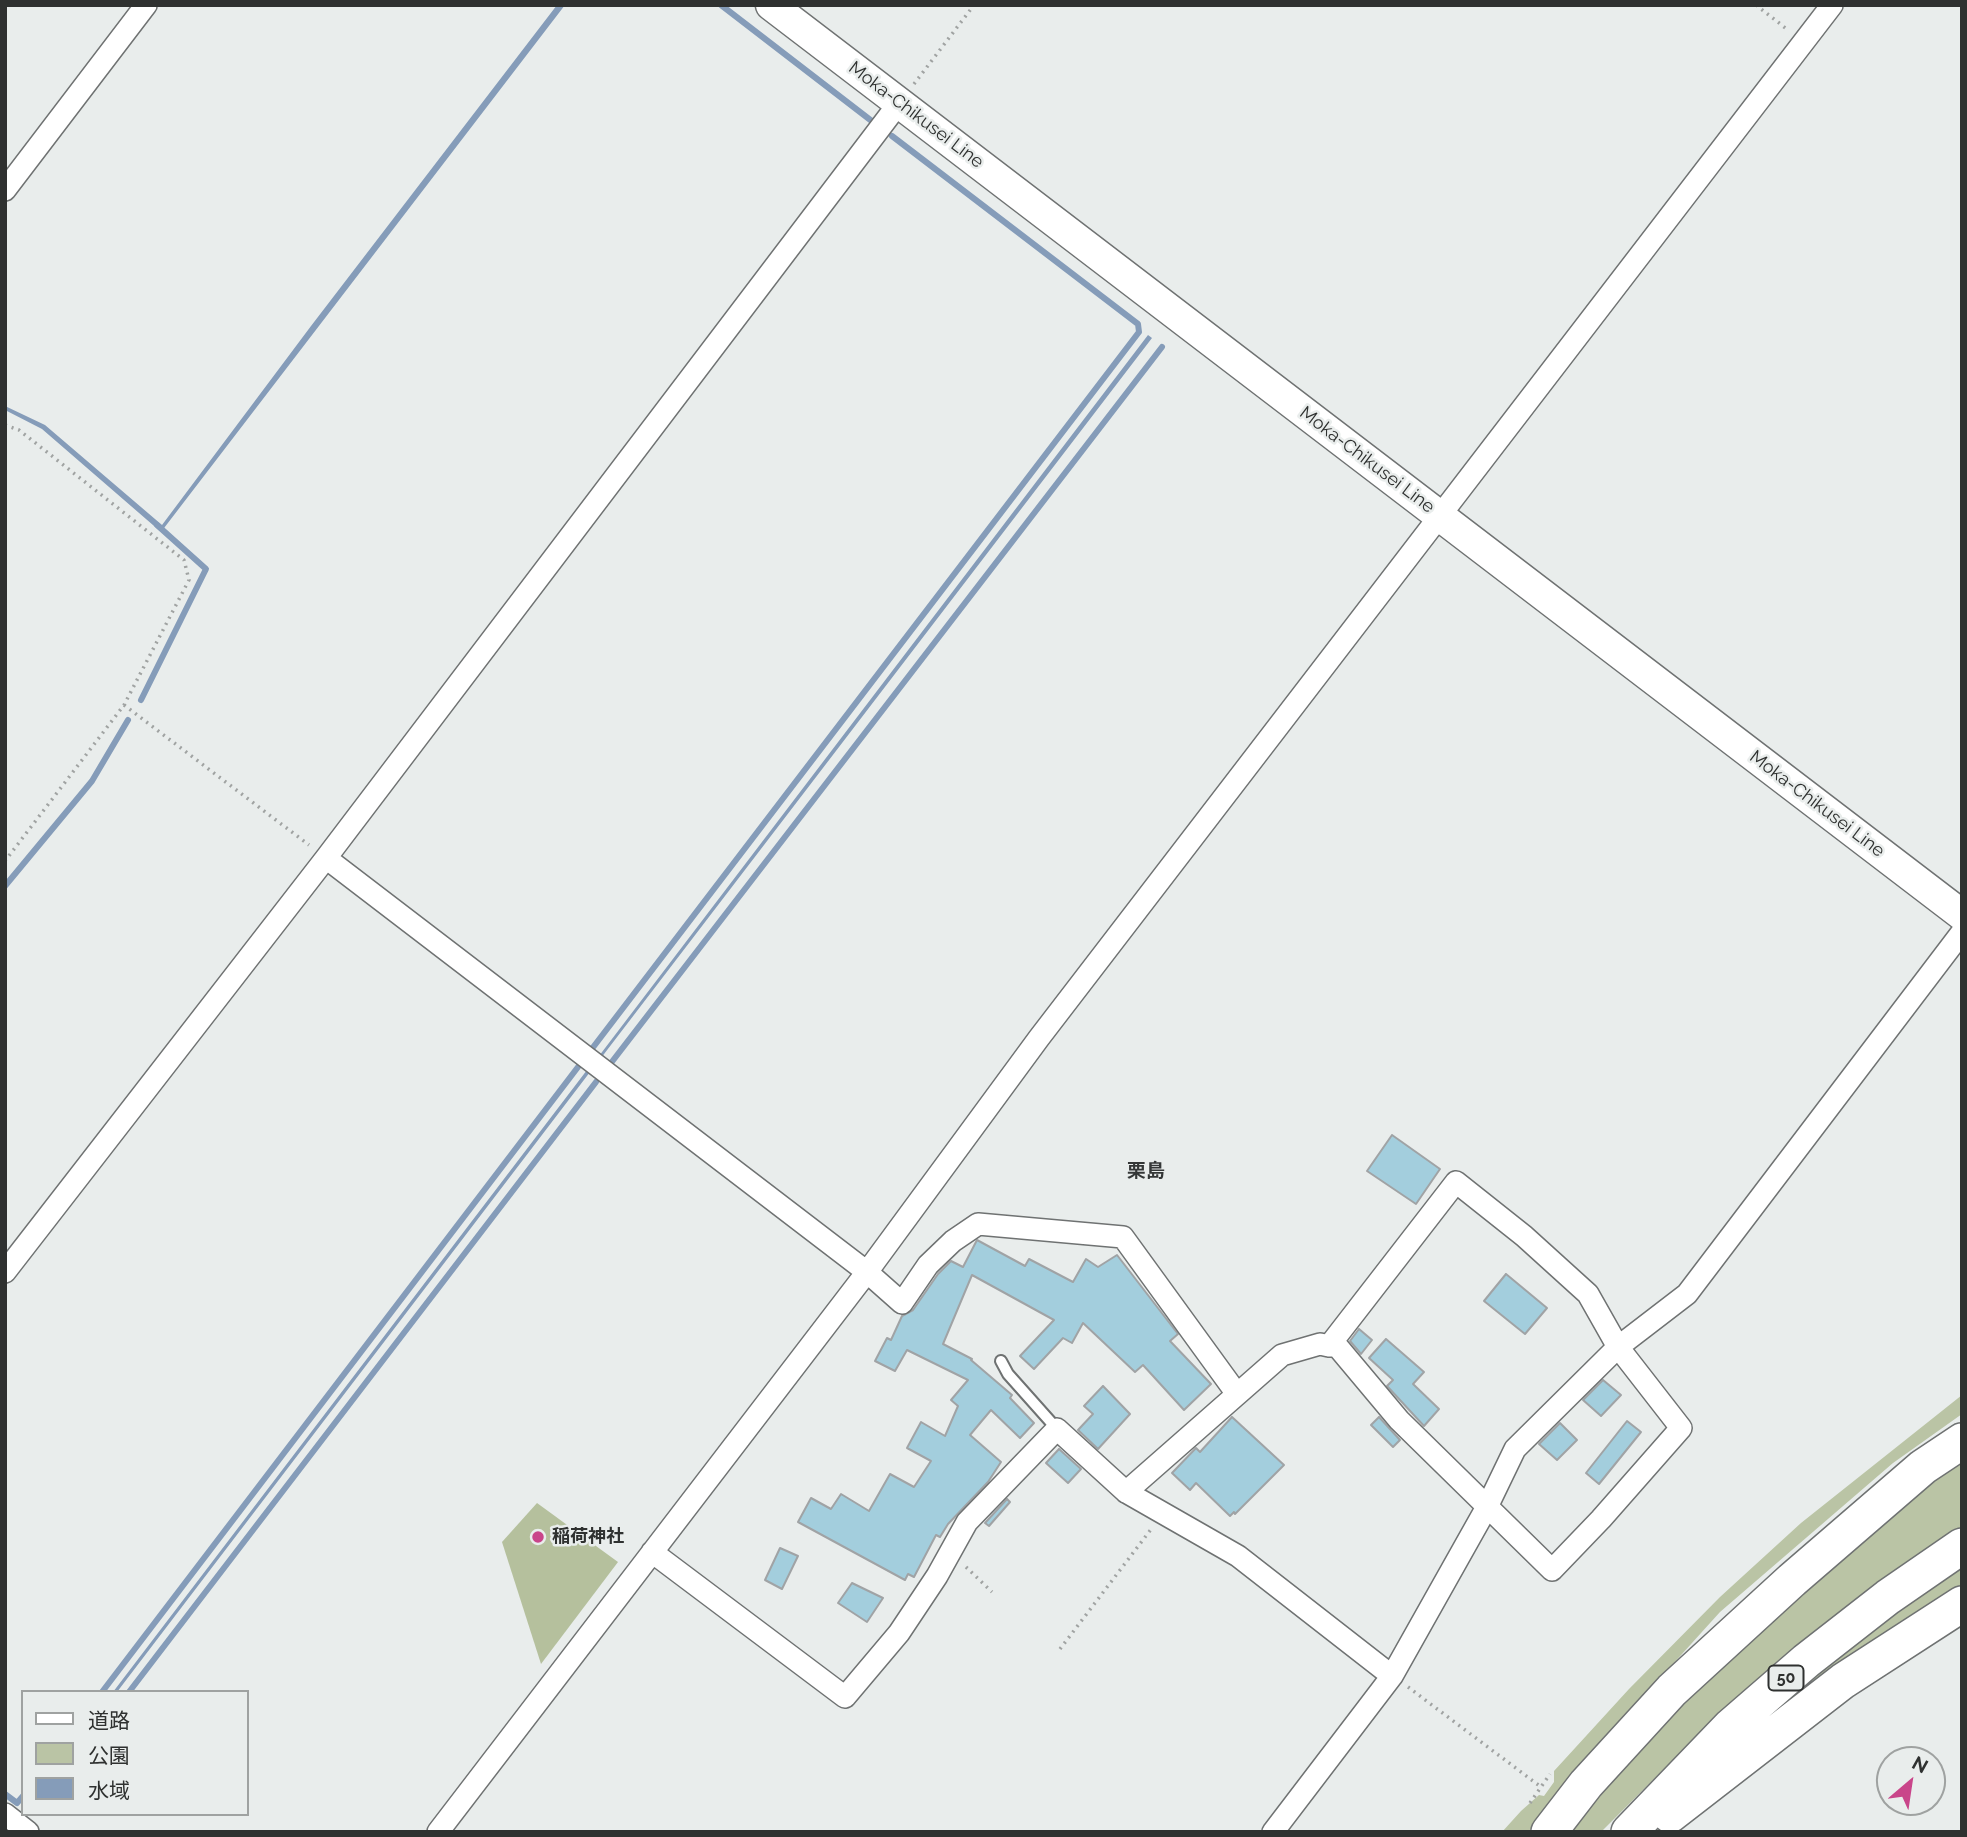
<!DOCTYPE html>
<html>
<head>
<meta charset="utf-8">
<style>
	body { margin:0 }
	#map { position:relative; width:1967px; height:1837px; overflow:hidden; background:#e9edec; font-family:Raleway,"Noto Sans JP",sans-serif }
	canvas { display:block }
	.frame { position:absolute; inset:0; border:7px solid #2f3130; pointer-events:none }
	.legend { position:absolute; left:21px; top:1690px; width:228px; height:126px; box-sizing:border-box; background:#e9edec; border:2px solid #9fa2a1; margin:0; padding:9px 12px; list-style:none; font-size:21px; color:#2f3130 }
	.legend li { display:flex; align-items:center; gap:14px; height:35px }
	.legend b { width:35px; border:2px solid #9fa2a1 }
	.north { position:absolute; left:1876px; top:1746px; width:70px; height:70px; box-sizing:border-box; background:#e9edec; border:2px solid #9fa2a1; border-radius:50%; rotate:29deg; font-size:19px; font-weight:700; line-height:28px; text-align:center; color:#2f3130 }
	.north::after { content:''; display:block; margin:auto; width:24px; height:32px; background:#c9458a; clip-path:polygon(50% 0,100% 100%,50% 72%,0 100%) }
</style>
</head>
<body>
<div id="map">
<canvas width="1967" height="1837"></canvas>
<div class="frame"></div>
<ul class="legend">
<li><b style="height:9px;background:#fff"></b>道路</li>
<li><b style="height:19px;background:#bac4a5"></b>公園</li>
<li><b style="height:19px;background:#859cb9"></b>水域</li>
</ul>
<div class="north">N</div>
</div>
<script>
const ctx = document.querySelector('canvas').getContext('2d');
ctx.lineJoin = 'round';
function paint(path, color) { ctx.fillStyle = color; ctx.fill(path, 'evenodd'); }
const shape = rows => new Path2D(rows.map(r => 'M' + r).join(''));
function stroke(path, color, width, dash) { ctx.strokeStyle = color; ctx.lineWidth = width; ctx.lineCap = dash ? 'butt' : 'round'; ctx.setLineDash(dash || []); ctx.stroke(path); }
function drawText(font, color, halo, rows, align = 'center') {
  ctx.font = font + ' Raleway,"Noto Sans JP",sans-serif'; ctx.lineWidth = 5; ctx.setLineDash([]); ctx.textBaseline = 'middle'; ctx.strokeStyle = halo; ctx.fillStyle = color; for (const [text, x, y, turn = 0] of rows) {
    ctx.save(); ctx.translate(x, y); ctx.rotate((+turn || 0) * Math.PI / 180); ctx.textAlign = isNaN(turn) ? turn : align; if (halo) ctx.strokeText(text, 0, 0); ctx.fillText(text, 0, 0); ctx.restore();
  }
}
const green = shape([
	[1962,1395,1962,1414,1893,1463,1720,1612,1625,1717,1528,1832,1502,1832,1521,1811,1539,1795,1544,1796,1554,1782,1554,1771,1629,1689,1720,1597,1801,1523],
	[1962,1452,1962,1530,1731,1707,1660,1773,1601,1832,1560,1832,1708,1668],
	[1962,1564,1962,1592,1738,1743,1815,1668]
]);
const forest = shape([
	[537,1503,618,1562,541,1664,502,1542]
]);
const water = shape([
	[557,5,565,5,161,532,42,429,5,410,5,406,45,425,162,525,311,326],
	[1148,335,1152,338,601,1058,599,1056],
	[587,1070,590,1072,117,1692,113,1692]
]);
const stream = shape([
	[721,5,873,122],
	[141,700,206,569,157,525],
	[5,886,92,781,128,720],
	[591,1050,1139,332,1138,324,892,136],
	[611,1063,1162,347],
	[102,1692,578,1067],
	[129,1692,596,1082],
	[5,1794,17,1803,23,1796]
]);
const building = shape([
	[1392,1135,1440,1169,1416,1204,1367,1171,1392,1135],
	[977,1240,1025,1266,1029,1259,1073,1282,1086,1259,1098,1267,1117,1255,1178,1334,1170,1341,1211,1384,1184,1410,1143,1365,1135,1372,1083,1323,1072,1343,1063,1338,1034,1369,1020,1356,1054,1320,972,1275,943,1344,972,1359,971,1360,1012,1395,1010,1398,1034,1423,1020,1438,991,1410,970,1435,1001,1462,988,1482,948,1524,940,1537,936,1535,914,1577,908,1574,905,1580,798,1522,811,1498,831,1509,841,1494,869,1511,890,1474,914,1487,931,1461,907,1448,921,1422,945,1436,958,1406,951,1400,968,1380,907,1350,895,1371,875,1361,887,1338,891,1340,902,1316,913,1310,938,1274,951,1261,963,1267,977,1240],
	[1506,1274,1547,1308,1525,1334,1484,1301,1506,1274],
	[1359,1329,1372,1340,1361,1354,1350,1341,1359,1329],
	[1386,1339,1424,1372,1413,1384,1439,1409,1424,1426,1387,1386,1393,1380,1369,1358,1386,1339],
	[1603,1380,1621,1395,1601,1416,1583,1400,1603,1380],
	[1103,1386,1130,1414,1098,1449,1078,1430,1093,1414,1084,1406,1103,1386],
	[1232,1417,1284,1465,1235,1514,1234,1512,1230,1516,1196,1483,1190,1490,1172,1473,1196,1448,1200,1452,1232,1417],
	[1379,1417,1400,1440,1393,1447,1371,1425,1379,1417],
	[1627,1421,1641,1432,1599,1484,1586,1473,1627,1421],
	[1560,1423,1577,1440,1557,1460,1539,1444,1560,1423],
	[1059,1449,1081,1469,1068,1483,1046,1463,1059,1449],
	[1007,1499,1010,1502,989,1526,985,1523,1007,1499],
	[780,1548,798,1556,782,1589,765,1580,780,1548],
	[852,1583,883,1598,867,1622,838,1603,852,1583]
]);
const path = shape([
	[1756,5,1788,30],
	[914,84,974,5],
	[5,425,19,430,184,560,189,580,124,705,5,861],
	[124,705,309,845],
	[966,1567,992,1592],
	[1060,1649,1152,1528],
	[1408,1687,1541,1787],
	[1530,1803,1550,1774]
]);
const service = shape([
	[1001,1361,1008,1374,1057,1429]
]);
const minor = shape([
	[5,190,146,5],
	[326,858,867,1272,902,1303,928,1265,953,1241,978,1224,1123,1237,1237,1394],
	[5,1272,326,858,899,103],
	[1126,1492,1282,1355,1320,1344,1329,1346,1337,1346,1399,1420,1552,1570,1601,1519,1681,1428,1618,1347,1588,1294,1524,1236,1456,1182,1329,1346],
	[652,1552,845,1697,899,1633,937,1576,967,1522,1057,1429,1126,1492,1238,1556,1392,1676],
	[5,1814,28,1832],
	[438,1832,867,1272,1039,1038,1832,5],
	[1273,1832,1392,1676,1487,1507,1515,1449,1618,1347,1687,1294,1962,932]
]);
const secondary = shape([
	[771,5,1962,915]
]);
const trunk = shape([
	[1670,1815,1843,1681,1962,1604],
	[1549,1832,1586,1784,1672,1690,1792,1580,1923,1467,1962,1441],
	[1629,1832,1731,1726,1806,1661,1888,1597,1962,1546]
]);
const markers = [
	[538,1537,7,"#c9458a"]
];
const shields = [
	[1786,1678,35]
];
const shieldNames = [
	["50",1786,1678]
];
const streetNames = [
	["Moka-Chikusei Line",916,115,37],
	["Moka-Chikusei Line",1367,460,37],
	["Moka-Chikusei Line",1817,804,37]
];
const poiNames = [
	["稲荷神社",552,1537]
];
const neighbourhoodNames = [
	["栗島",1146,1171]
];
paint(green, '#bac4a5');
paint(forest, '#b5c09d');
paint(water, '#859cb9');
stroke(stream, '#859cb9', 6);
paint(building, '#a3cedd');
stroke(building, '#a0a3a5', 2);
stroke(service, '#6f7272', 14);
stroke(minor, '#6f7272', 24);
stroke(secondary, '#6f7272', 33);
stroke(trunk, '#6f7272', 38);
stroke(path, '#a0a3a2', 3.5, [2, 5]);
stroke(service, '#fff', 10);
stroke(minor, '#fff', 21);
stroke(secondary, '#fff', 30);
stroke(trunk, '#fff', 35);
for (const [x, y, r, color] of markers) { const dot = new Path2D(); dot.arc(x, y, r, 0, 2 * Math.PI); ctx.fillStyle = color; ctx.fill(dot); stroke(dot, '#e9edec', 2.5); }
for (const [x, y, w] of shields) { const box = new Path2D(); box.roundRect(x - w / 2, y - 12.5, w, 25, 5); ctx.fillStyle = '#e9edec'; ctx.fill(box); stroke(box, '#2f3130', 2); }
drawText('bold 16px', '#2f3130', null, shieldNames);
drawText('18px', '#2f3130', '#e9edec', streetNames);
drawText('bold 18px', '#2f3130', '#e9edec', poiNames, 'left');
drawText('bold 19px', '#343737', '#e9edec', neighbourhoodNames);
</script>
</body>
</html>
